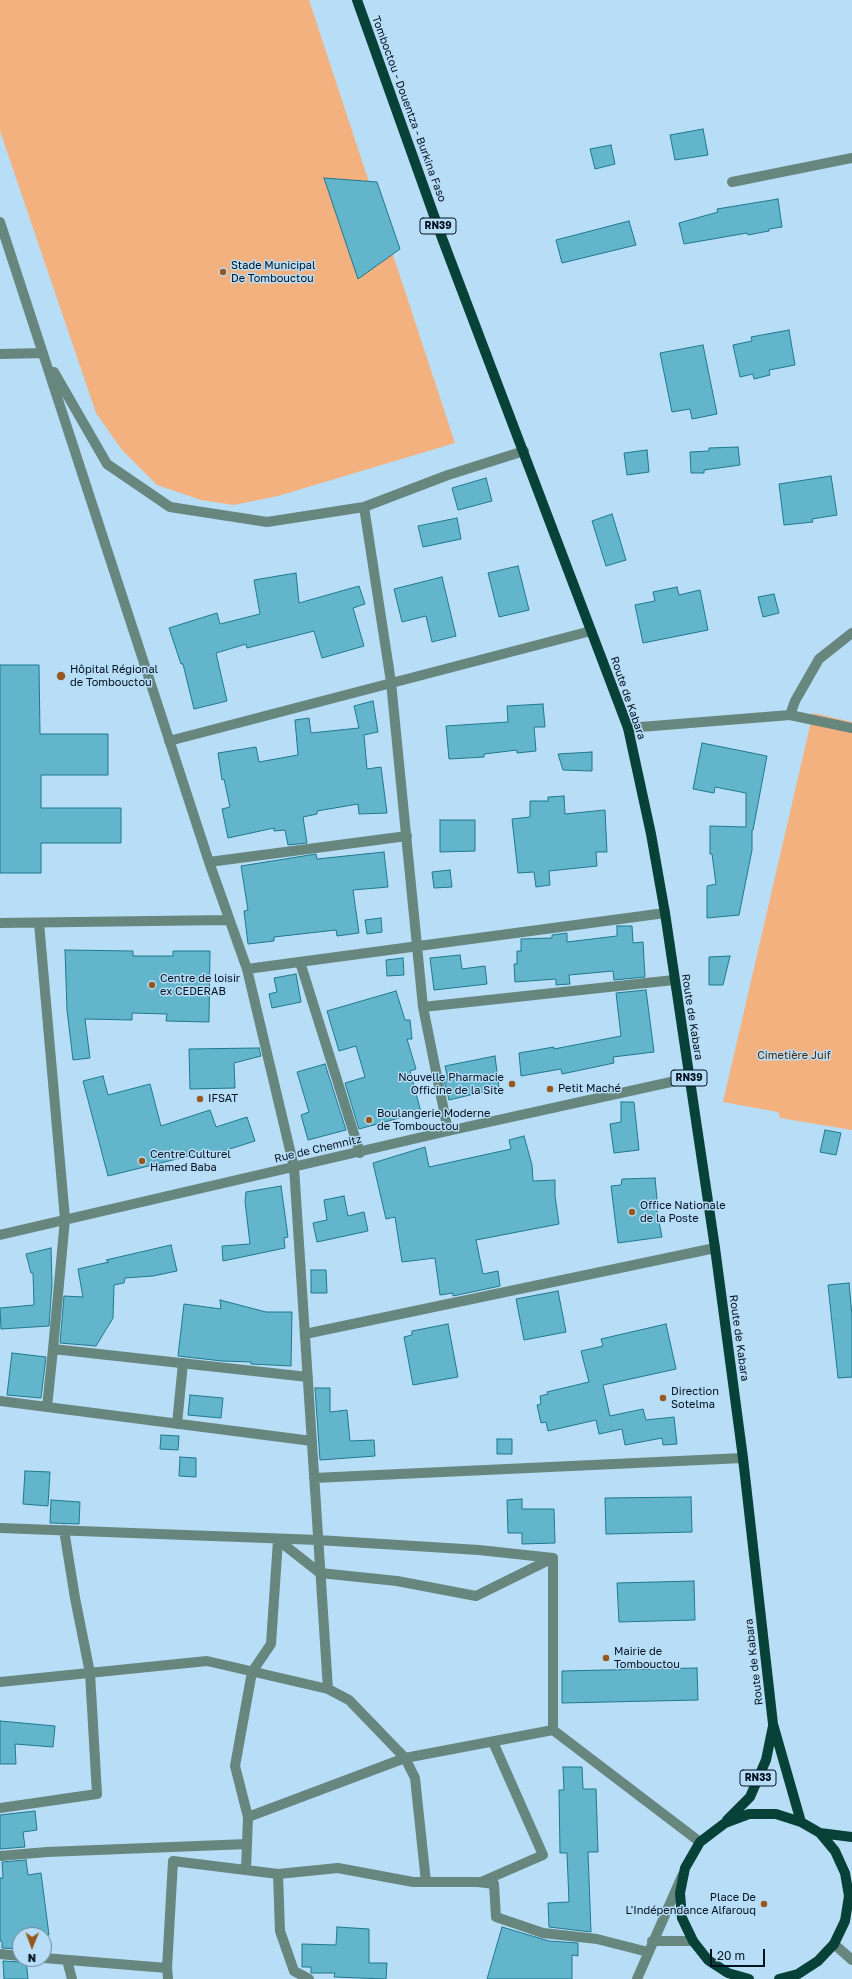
<!DOCTYPE html>
<html>
<head>
<meta charset="utf-8">
<style>
	body { margin:0 }
	#map { position:relative; width:852px; height:1979px; overflow:hidden; background:#b8ddf6; font-family:"Golos Text",sans-serif }
	canvas { display:block }
	.north { position:absolute; left:12px; top:1927px; width:40px; height:40px; box-sizing:border-box; background:#b8ddf6; border:1px solid #6e8ba0; border-radius:50%; rotate:181deg; font-size:11px; font-weight:700; line-height:16px; text-align:center; color:#00111f }
	.north::after { content:''; display:block; margin:auto; width:14px; height:18px; background:#975820; clip-path:polygon(50% 0,100% 100%,50% 72%,0 100%) }
	.scale { position:absolute; left:710px; top:1949px; width:55px; height:18px; box-sizing:border-box; border:2px solid #00111f; border-top:0; padding-left:5px; font-size:12px; line-height:14px; white-space:nowrap; color:#00111f; -webkit-text-stroke:3px #b8ddf6; paint-order:stroke }
</style>
</head>
<body>
<div id="map">
<canvas width="852" height="1979"></canvas>
<div class="north">N</div>
<div class="scale">20 m</div>
</div>
<script>
const ctx = document.querySelector('canvas').getContext('2d');
ctx.lineJoin = 'round';
function paint(path, color) { ctx.fillStyle = color; ctx.fill(path, 'evenodd'); }
const shape = rows => new Path2D(rows.map(r => 'M' + r).join(''));
function stroke(path, color, width, dash) { ctx.strokeStyle = color; ctx.lineWidth = width; ctx.lineCap = dash ? 'butt' : 'round'; ctx.setLineDash(dash || []); ctx.stroke(path); }
function drawText(font, color, halo, rows, align = 'center') {
  ctx.font = font + ' "Golos Text",sans-serif'; ctx.lineWidth = 3; ctx.setLineDash([]); ctx.textBaseline = 'middle'; ctx.strokeStyle = halo; ctx.fillStyle = color; for (const [text, x, y, turn = 0] of rows) {
    ctx.save(); ctx.translate(x, y); ctx.rotate((+turn || 0) * Math.PI / 180); ctx.textAlign = isNaN(turn) ? turn : align; if (halo) ctx.strokeText(text, 0, 0); ctx.fillText(text, 0, 0); ctx.restore();
  }
}
const green = shape([
	[0,0,309,0,455,443,278,496,234,505,201,500,157,485,122,450,96,413,0,131],
	[813,713,852,722,852,1130,780,1118,778,1112,723,1102]
]);
const building = shape([
	[703,129,708,155,675,160,670,135,703,129],
	[611,145,615,164,595,169,590,149,611,145],
	[324,178,377,182,400,249,358,279,324,178],
	[778,199,782,227,769,229,769,231,748,235,747,233,684,244,679,223,718,212,717,209,778,199],
	[629,221,636,245,562,263,556,240,629,221],
	[789,330,795,365,769,370,770,375,754,379,753,374,740,377,733,345,752,341,751,337,789,330],
	[703,345,717,414,692,419,690,409,672,412,660,353,703,345],
	[738,447,740,465,704,470,704,473,691,473,690,452,709,451,709,448,738,447],
	[647,450,649,472,627,475,624,453,647,450],
	[831,476,837,515,812,519,813,522,784,525,779,484,831,476],
	[486,478,492,501,458,510,452,488,486,478],
	[612,514,626,560,606,566,592,521,612,514],
	[457,518,461,539,423,547,418,526,457,518],
	[518,566,529,610,499,617,488,573,518,566],
	[296,573,299,603,359,586,365,604,353,608,364,646,322,658,314,631,247,648,246,644,216,653,227,701,194,709,183,664,181,664,169,628,217,613,220,624,260,614,254,580,296,573],
	[442,577,456,636,432,642,426,616,402,622,394,589,442,577],
	[677,587,679,595,700,590,708,630,643,643,635,605,655,601,653,592,677,587],
	[774,594,779,613,763,617,758,597,774,594],
	[0,665,39,665,40,734,108,734,108,775,41,775,41,808,121,808,121,843,41,843,41,873,0,873,0,665],
	[373,701,378,732,364,735,367,769,381,767,387,813,359,814,358,804,317,811,317,814,303,817,307,843,288,845,285,830,274,831,274,828,228,838,222,809,230,807,224,779,222,780,218,753,256,747,259,762,298,755,295,720,309,718,311,733,359,728,354,706,373,701],
	[543,704,545,727,534,727,536,751,517,753,517,750,484,754,484,757,449,759,446,726,508,722,507,706,543,704],
	[702,743,767,756,753,830,752,830,752,850,739,915,707,918,707,886,716,884,712,854,710,854,710,826,746,827,746,793,715,787,714,793,693,789,702,743],
	[592,752,592,771,563,770,558,754,592,752],
	[564,796,565,814,605,810,607,852,596,852,597,866,549,871,550,885,536,887,534,872,518,873,512,819,530,817,530,801,548,801,548,797,564,796],
	[440,820,475,820,475,851,440,852,440,820],
	[384,852,388,887,353,890,359,933,337,936,336,930,274,937,274,941,248,944,244,911,248,910,241,866,316,854,317,859,384,852],
	[450,870,452,887,434,888,432,872,450,870],
	[381,918,382,932,367,934,365,920,381,918],
	[617,926,632,926,633,943,643,942,645,977,614,980,613,971,569,975,570,984,556,985,556,979,515,982,514,964,517,964,517,951,521,951,521,939,552,938,552,935,567,933,567,942,617,936,617,926],
	[65,950,133,951,133,956,173,956,173,951,210,951,209,1022,166,1021,167,1014,132,1013,132,1020,85,1019,90,1058,73,1060,67,1010,65,950],
	[460,955,462,969,485,966,487,984,434,990,430,958,460,955],
	[730,956,723,985,709,985,709,957,730,956],
	[403,958,404,975,387,976,386,960,403,958],
	[296,974,301,1002,272,1008,269,994,277,992,274,978,296,974],
	[646,990,654,1052,613,1057,614,1063,562,1074,561,1069,521,1076,519,1053,554,1047,554,1049,621,1036,616,993,646,990],
	[396,991,405,1020,410,1020,412,1039,407,1039,416,1069,410,1071,421,1112,359,1129,345,1083,365,1077,356,1046,339,1051,327,1011,396,991],
	[259,1048,261,1056,234,1063,235,1088,190,1089,189,1049,259,1048],
	[495,1056,499,1088,449,1100,444,1080,448,1079,445,1066,495,1056],
	[325,1064,346,1130,308,1140,301,1115,309,1112,297,1072,325,1064],
	[103,1076,108,1095,150,1084,161,1126,210,1110,216,1127,247,1117,255,1141,198,1159,197,1154,108,1176,83,1081,103,1076],
	[621,1102,634,1102,639,1150,614,1153,610,1124,621,1122,621,1102],
	[825,1130,841,1133,836,1155,820,1152,825,1130],
	[524,1136,532,1165,533,1181,555,1180,555,1196,559,1224,476,1240,483,1274,498,1271,500,1286,453,1296,453,1293,440,1295,435,1258,402,1262,395,1217,386,1219,373,1163,425,1147,429,1167,511,1149,509,1140,524,1136],
	[655,1178,657,1199,655,1201,662,1237,618,1243,611,1186,621,1185,622,1179,655,1178],
	[281,1186,288,1237,284,1238,285,1248,223,1261,222,1246,250,1244,245,1201,246,1192,281,1186],
	[344,1196,348,1216,364,1212,368,1231,317,1242,313,1223,327,1220,324,1200,344,1196],
	[171,1245,177,1271,153,1276,125,1278,124,1283,114,1285,113,1318,96,1346,60,1343,64,1296,83,1297,78,1269,109,1262,106,1260,171,1245],
	[51,1248,52,1284,49,1326,1,1329,0,1308,34,1305,33,1273,31,1273,26,1254,51,1248],
	[311,1270,326,1270,327,1293,311,1293,311,1270],
	[849,1283,852,1315,852,1377,838,1378,828,1285,849,1283],
	[558,1291,566,1332,524,1340,516,1299,558,1291],
	[220,1300,266,1312,292,1312,291,1366,251,1364,251,1362,222,1361,178,1356,184,1304,221,1309,220,1300],
	[448,1324,458,1377,413,1385,404,1337,412,1335,412,1331,448,1324],
	[666,1324,676,1369,603,1385,610,1416,643,1409,646,1420,674,1417,677,1444,663,1445,662,1438,625,1445,622,1429,599,1434,596,1420,548,1431,546,1422,541,1423,537,1405,541,1404,540,1396,548,1394,547,1392,589,1382,581,1351,603,1346,601,1339,666,1324],
	[12,1353,46,1357,41,1398,7,1395,12,1353],
	[315,1388,330,1388,330,1412,347,1410,350,1441,374,1440,375,1456,320,1460,315,1388],
	[190,1395,223,1398,221,1418,188,1415,190,1395],
	[161,1435,179,1436,178,1450,160,1449,161,1435],
	[497,1439,512,1439,512,1454,497,1454,497,1439],
	[180,1457,196,1458,196,1477,179,1476,180,1457],
	[25,1471,50,1472,48,1506,23,1504,25,1471],
	[691,1497,692,1532,606,1534,605,1498,691,1497],
	[522,1499,522,1509,554,1509,555,1543,522,1544,522,1533,508,1533,507,1500,522,1499],
	[51,1500,80,1502,79,1524,50,1523,51,1500],
	[694,1581,695,1620,619,1622,617,1583,694,1581],
	[697,1668,698,1700,562,1703,562,1671,697,1668],
	[0,1721,55,1726,53,1747,15,1744,16,1764,0,1764,0,1721],
	[563,1767,582,1767,583,1789,596,1789,598,1852,588,1852,591,1932,549,1927,548,1903,569,1902,567,1853,560,1853,559,1790,564,1790,563,1767],
	[35,1811,37,1830,23,1832,25,1847,0,1849,0,1815,35,1811],
	[26,1860,28,1875,41,1873,49,1935,20,1935,20,1949,2,1948,2,1941,0,1941,0,1878,3,1878,2,1862,26,1860],
	[337,1927,369,1929,369,1963,387,1963,386,1979,334,1977,335,1973,311,1973,311,1967,302,1967,302,1944,336,1945,337,1927],
	[502,1927,549,1941,578,1943,578,1956,572,1955,572,1979,487,1979,502,1927],
	[26,1959,28,1979,4,1979,3,1961,20,1962,26,1959]
]);
const service = shape([
	[790,715,852,728]
]);
const minor = shape([
	[732,182,852,158],
	[0,222,209,862,247,969,294,1167,328,1689],
	[0,354,43,353],
	[54,372,107,464,170,507,267,522,364,507,448,475,524,451],
	[364,507,391,682,423,1007,448,1131],
	[628,728,790,715,795,701,819,659,852,633],
	[169,741,591,631],
	[209,862,407,836],
	[0,923,228,920],
	[39,923,65,1219,53,1349,308,1377],
	[300,962,360,1153],
	[247,969,665,913],
	[423,1007,674,980],
	[0,1235,448,1131,689,1078],
	[305,1334,715,1248],
	[0,1401,312,1441],
	[47,1407,53,1349],
	[177,1424,183,1363],
	[314,1478,743,1458],
	[0,1528,318,1540,479,1550,553,1558,553,1730],
	[278,1540,320,1573,397,1581,476,1596,553,1558],
	[0,1682,207,1661,328,1689,349,1700,405,1758,553,1730,700,1842],
	[0,1808,97,1794,90,1673,75,1598,64,1530],
	[248,1817,235,1766,252,1672,271,1644,278,1540],
	[0,1856,47,1852,247,1844],
	[246,1870,248,1817,405,1758,415,1778,426,1882],
	[278,1874,338,1868,413,1882,478,1882,494,1884,496,1917,543,1933,597,1939,648,1952],
	[481,1882,543,1855,493,1742],
	[834,1944,852,1960],
	[0,1954,20,1956],
	[44,1958,167,1968,173,1861,278,1874,280,1931,294,1971,309,1979],
	[67,1960,72,1979],
	[167,1968,168,1979]
]);
const tertiary = shape([
	[652,1941,693,1941],
	[637,1979,682,1876]
]);
const primary = shape([
	[357,0,442,238,628,728,651,834,665,913,715,1248,743,1458,773,1724,801,1822],
	[727,1820,750,1797,766,1760,773,1726],
	[820,1833,852,1837],
	[749,1979,728,1973,708,1960,693,1941,682,1918,680,1893,685,1868,700,1842,725,1823,749,1814,776,1814,801,1822,820,1833,835,1851,845,1873,849,1896,845,1921,834,1944,818,1961,798,1974,779,1979]
]);
const markers = [
	[223,272,4,"#975820"],
	[61,676,5,"#975820"],
	[152,985,4,"#975820"],
	[512,1084,4,"#975820"],
	[550,1089,4,"#975820"],
	[200,1099,4,"#975820"],
	[369,1120,4,"#975820"],
	[142,1161,4,"#975820"],
	[632,1212,4,"#975820"],
	[663,1398,4,"#975820"],
	[606,1658,4,"#975820"],
	[764,1904,4,"#975820"]
];
const shields = [
	[438,226,36],
	[689,1078,36],
	[758,1778,36]
];
const shieldNames = [
	["RN39",438,226],
	["RN39",689,1078],
	["RN33",758,1778]
];
const streetNames = [
	["Tomboctou - Douentza - Burkina Faso",409,109,70],
	["Route de Kabara",628,698,71],
	["Route de Kabara",692,1017,81],
	["Rue de Chemnitz",318,1149,-13],
	["Route de Kabara",739,1338,82],
	["Route de Kabara",754,1662,-97]
];
const poiNames = [
	["Stade Municipal",231,266],
	["De Tombouctou",231,279],
	["Hôpital Régional",70,670],
	["de Tombouctou",70,683],
	["Centre de loisir",160,979],
	["ex CEDERAB",160,992],
	["Nouvelle Pharmacie",504,1078,"right"],
	["Officine de la Site",504,1091,"right"],
	["Petit Maché",558,1089],
	["IFSAT",208,1099],
	["Boulangerie Moderne",377,1114],
	["de Tombouctou",377,1127],
	["Centre Culturel",150,1155],
	["Hamed Baba",150,1168],
	["Office Nationale",640,1206],
	["de la Poste",640,1219],
	["Direction",671,1392],
	["Sotelma",671,1405],
	["Mairie de",614,1652],
	["Tombouctou",614,1665],
	["Place De",756,1898,"right"],
	["L'Indépendance Alfarouq",756,1911,"right"]
];
const parkNames = [
	["Cimetière Juif",794,1056]
];
paint(green, '#f3b180');
paint(building, '#63b5cc');
stroke(building, '#1e798e', 1);
stroke(service, '#66867e', 10);
stroke(minor, '#66867e', 10);
stroke(tertiary, '#66867e', 10);
stroke(primary, '#074137', 10);
for (const [x, y, r, color] of markers) { const dot = new Path2D(); dot.arc(x, y, r, 0, 2 * Math.PI); ctx.fillStyle = color; ctx.fill(dot); stroke(dot, '#b8ddf6', 1.5); }
for (const [x, y, w] of shields) { const box = new Path2D(); box.roundRect(x - w / 2, y - 8, w, 16, 3); ctx.fillStyle = '#b8ddf6'; ctx.fill(box); stroke(box, '#00111f', 1); }
drawText('bold 10px', '#00111f', null, shieldNames);
drawText('11px', '#00111f', '#b8ddf6', streetNames);
drawText('11px', '#00111f', '#b8ddf6', poiNames, 'left');
drawText('11px', '#4b2400', '#b8ddf6', parkNames);
</script>
</body>
</html>
